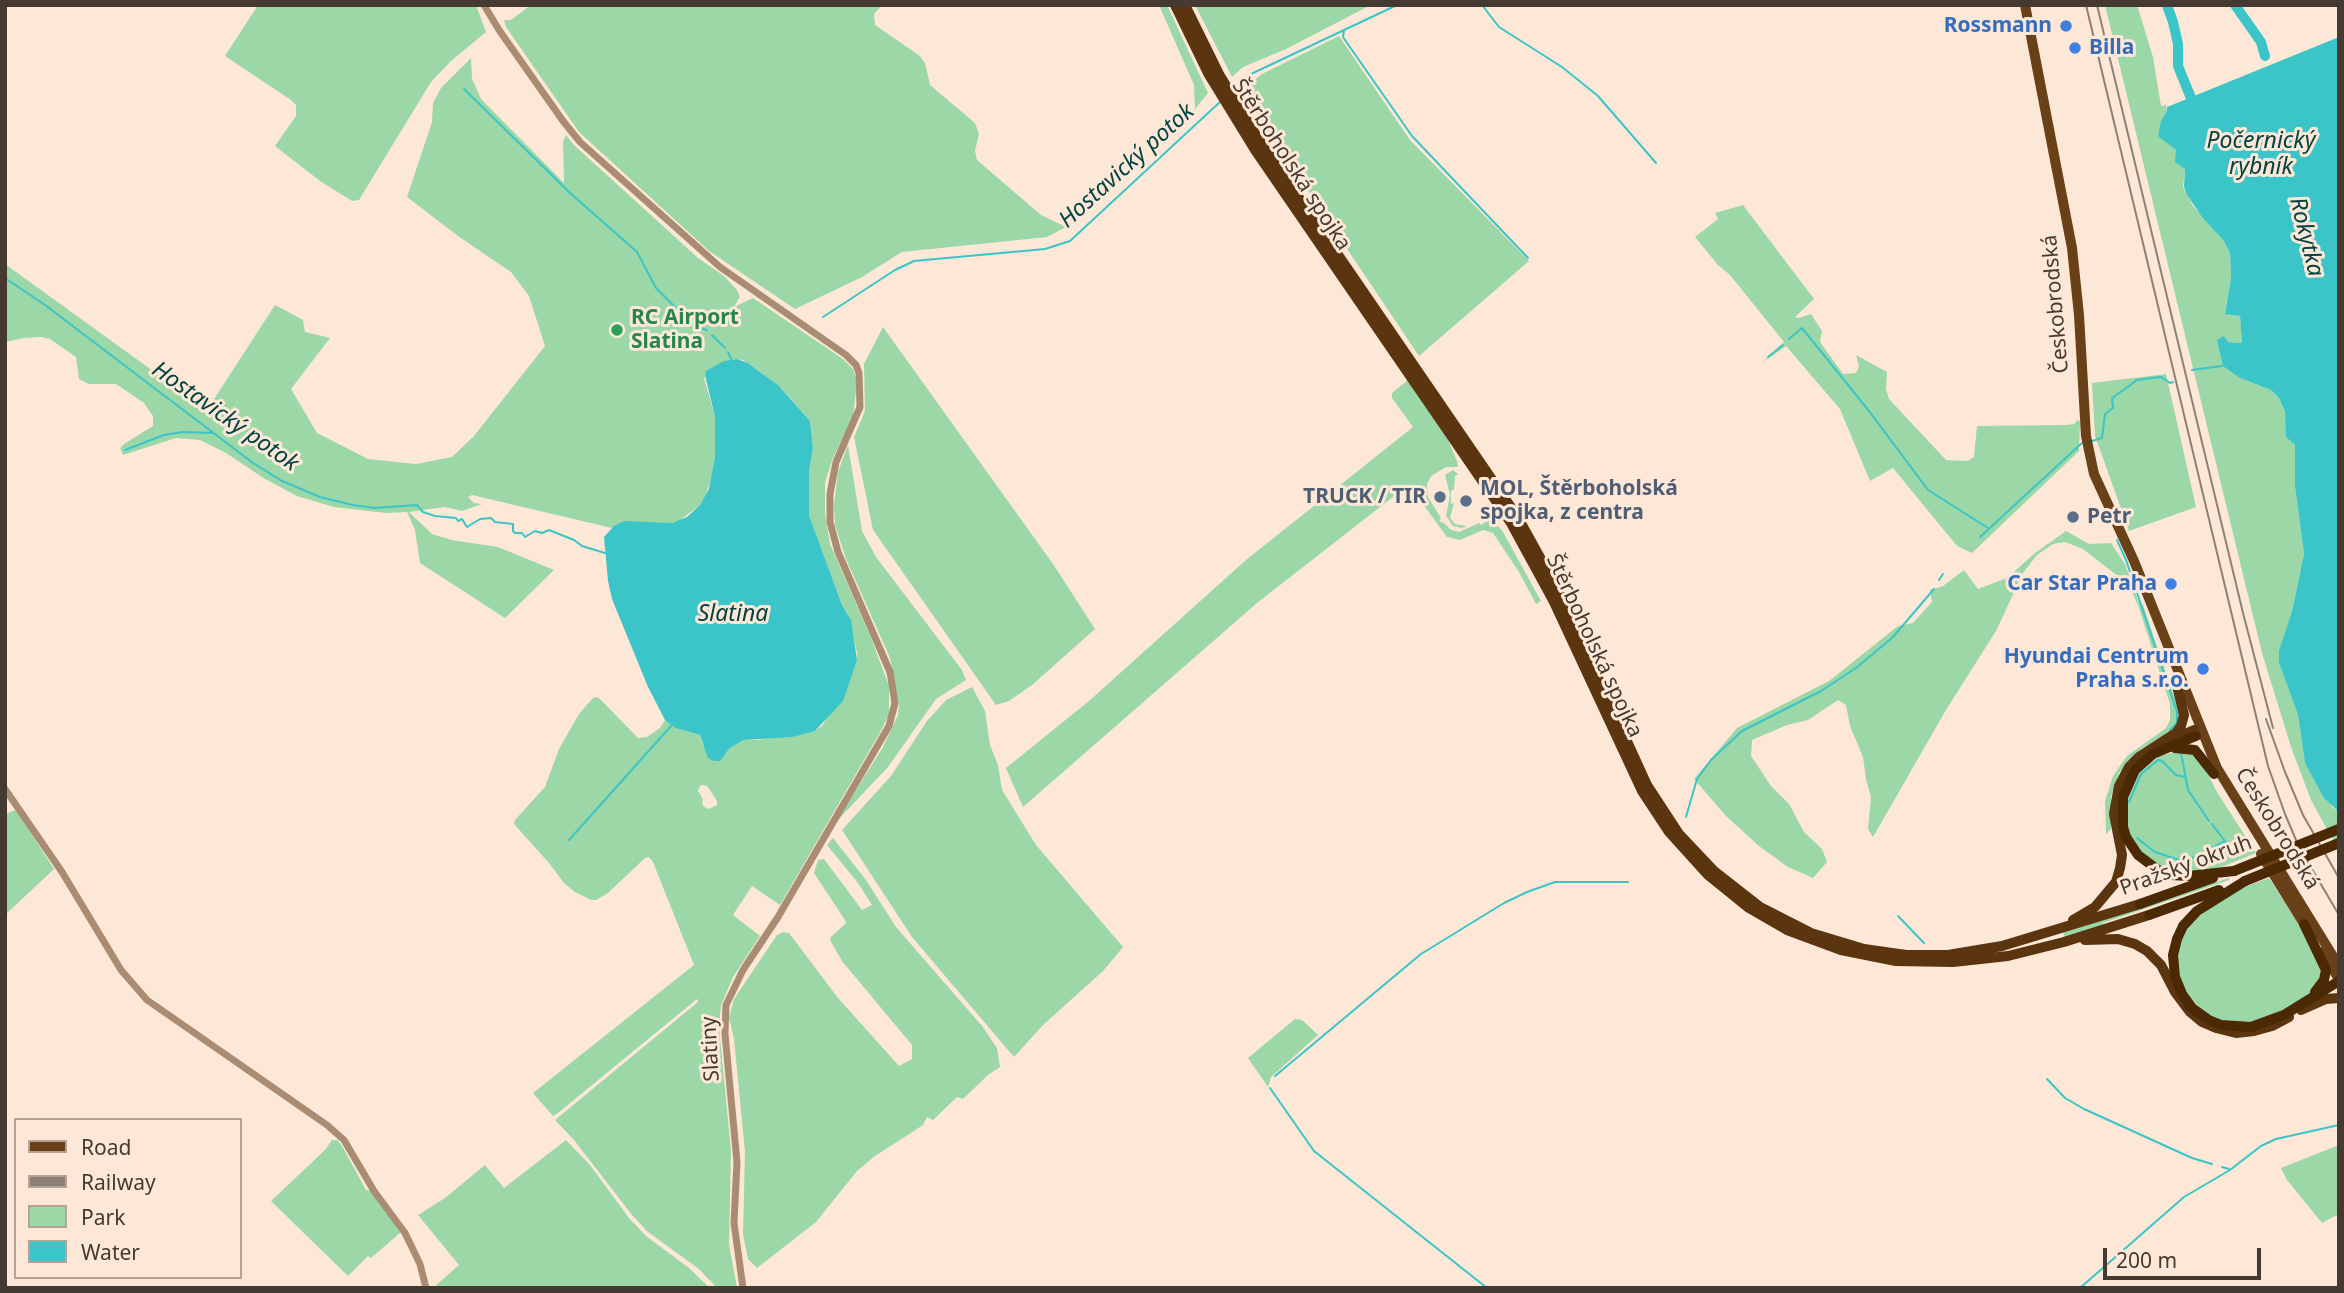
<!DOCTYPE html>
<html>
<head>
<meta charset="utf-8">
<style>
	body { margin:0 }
	#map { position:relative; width:2344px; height:1293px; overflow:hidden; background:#fde8d7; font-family:"Noto Sans",sans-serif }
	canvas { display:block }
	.frame { position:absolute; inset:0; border:7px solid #443a31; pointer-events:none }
	.legend { position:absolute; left:14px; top:1118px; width:228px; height:161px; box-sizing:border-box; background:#fde8d7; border:2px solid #b3a295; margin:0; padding:9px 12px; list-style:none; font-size:21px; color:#443a31 }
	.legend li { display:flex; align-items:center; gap:14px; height:35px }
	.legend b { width:35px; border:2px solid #b3a295 }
	.scale { position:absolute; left:2103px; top:1248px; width:158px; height:32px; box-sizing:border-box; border:4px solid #443a31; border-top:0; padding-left:9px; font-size:21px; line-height:24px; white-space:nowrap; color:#443a31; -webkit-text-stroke:5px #fde8d7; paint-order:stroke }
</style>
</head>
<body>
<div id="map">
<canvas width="2344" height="1293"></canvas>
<div class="frame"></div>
<ul class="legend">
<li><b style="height:9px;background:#694119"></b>Road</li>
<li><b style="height:9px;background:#8e8074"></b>Railway</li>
<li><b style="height:19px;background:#9bd7a7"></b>Park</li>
<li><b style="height:19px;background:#3bc5c8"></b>Water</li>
</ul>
<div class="scale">200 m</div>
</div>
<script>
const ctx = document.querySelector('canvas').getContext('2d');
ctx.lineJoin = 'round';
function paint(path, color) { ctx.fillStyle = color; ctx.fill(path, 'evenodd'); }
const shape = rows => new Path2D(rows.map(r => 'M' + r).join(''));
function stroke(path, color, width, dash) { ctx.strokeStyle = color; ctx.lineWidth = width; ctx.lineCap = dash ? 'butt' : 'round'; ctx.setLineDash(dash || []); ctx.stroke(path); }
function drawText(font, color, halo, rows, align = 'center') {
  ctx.font = font + ' "Noto Sans",sans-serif'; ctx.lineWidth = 6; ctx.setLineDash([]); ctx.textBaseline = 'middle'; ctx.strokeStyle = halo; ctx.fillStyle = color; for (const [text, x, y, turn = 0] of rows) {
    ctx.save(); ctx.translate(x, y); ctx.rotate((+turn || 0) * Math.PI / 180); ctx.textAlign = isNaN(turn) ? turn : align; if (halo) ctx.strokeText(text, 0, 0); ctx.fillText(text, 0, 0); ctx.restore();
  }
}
const green = shape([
	[258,5,476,5,486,32,451,61,431,82,359,200,352,201,320,181,275,146,296,116,296,105,291,100,225,56],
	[531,5,882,5,874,14,875,25,920,56,925,63,930,85,975,123,979,134,975,151,977,160,1041,215,1066,227,1047,237,902,252,862,277,795,309,709,251,579,132,506,27,504,20,511,20],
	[1159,5,1167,5,1208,93,1195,109,1194,85],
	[1195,5,1371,5,1286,49,1243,67,1232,77],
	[2105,5,2137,5,2153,57,2161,106,2166,105,2167,111,2161,121,2185,169,2183,187,2193,206,2224,241,2230,252,2231,278,2225,313,2240,316,2242,343,2228,342,2240,378,2271,390,2279,398,2285,412,2287,437,2295,445,2295,487,2304,554,2292,611,2279,650,2279,663,2298,715,2305,763,2332,807,2339,812,2339,851,2311,800,2291,747,2262,653],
	[1339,36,1410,140,1529,261,1419,356,1241,91,1262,74],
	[471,58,472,79,481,99,564,183,563,142,566,135,574,145,698,258,724,276,737,290,740,297,734,307,753,298,843,359,853,369,857,382,853,417,832,460,825,483,825,514,830,544,871,638,889,686,889,714,882,729,780,905,752,886,733,915,760,936,733,977,721,1005,719,1027,731,1151,729,1244,737,1288,717,1288,699,1269,648,1232,632,1215,574,1140,555,1120,698,1002,697,999,558,1113,553,1116,533,1093,694,965,653,862,649,857,645,858,608,893,596,900,591,900,575,892,564,883,549,863,514,824,515,820,545,787,559,749,579,714,593,698,597,697,601,700,638,738,647,737,660,728,665,720,675,728,700,735,703,746,724,756,730,748,744,740,757,740,815,731,823,725,857,660,857,653,849,616,842,605,809,515,809,471,813,448,810,421,783,390,758,370,743,360,731,359,712,369,704,378,715,417,715,457,712,477,705,497,700,505,679,521,663,525,624,521,612,528,472,495,468,497,474,503,482,504,462,511,445,507,409,512,432,534,452,540,498,547,554,570,505,618,420,563,415,530,407,512,386,513,334,507,297,496,265,479,226,453,200,440,176,438,123,455,120,448,124,444,153,426,153,416,144,403,116,384,89,384,79,379,76,357,50,339,41,337,24,338,5,342,5,264,207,410,275,305,303,320,305,332,330,338,291,389,317,433,368,459,416,464,452,457,474,436,545,346,529,296,511,272,458,236,407,197,432,122,433,103,441,88],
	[703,785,707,786,717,801,717,805,709,809,704,807,702,803,703,799,698,791,700,786],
	[1743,205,1814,299,1795,317,1799,318,1811,314,1822,331,1820,342,1843,374,1856,373,1859,366,1856,355,1887,372,1886,389,1889,399,1946,460,1968,461,1974,457,1977,426,2066,425,2074,424,2078,420,2080,422,2079,451,1972,553,1957,546,1893,468,1870,481,1840,409,1786,346,1762,363,1784,342,1730,275,1718,265,1695,237,1718,219,1715,213],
	[883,327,1053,564,1095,629,1032,685,1009,701,996,705,873,530,854,437,865,411,864,364],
	[2166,374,2196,507,2129,531,2095,436,2092,383],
	[1408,380,1448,440,1457,461,1458,467,1446,467,1431,476,1427,484,1428,497,1441,518,1439,521,1444,523,1451,530,1459,532,1479,523,1481,525,1492,518,1503,532,1541,601,1536,604,1519,572,1493,533,1483,530,1460,540,1447,537,1417,496,1406,493,1403,489,1257,603,1023,807,1006,768,1089,701,1246,560,1413,427,1392,398,1392,393],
	[848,445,862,531,876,557,962,670,966,680,936,699,888,767,836,822,883,747,898,715,899,705,890,658,846,559,835,525,834,506,838,472],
	[1453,470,1458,474,1455,476,1454,489,1451,491,1451,504,1454,503,1450,518,1455,524,1467,526,1462,528,1453,526,1446,516,1450,495,1445,475],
	[2066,531,2089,544,2111,543,2125,564,2139,603,2143,605,2180,714,2176,728,2141,749,2119,773,2111,797,2111,829,2106,834,2105,801,2113,776,2127,756,2166,728,2170,720,2170,704,2138,605,2128,584,2083,549,2065,542,2053,544,2037,555,2023,573,1996,631,1946,710,1873,837,1868,829,1871,797,1866,779,1863,757,1850,726,1846,705,1838,700,1808,720,1787,725,1752,740,1751,756,1771,786,1789,804,1804,832,1822,849,1827,862,1813,878,1788,867,1759,846,1726,816,1694,779,1737,728,1829,681,1898,626,1913,623,1932,602,1930,590,1943,586,1964,570,1978,589,2007,578,2035,553],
	[972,687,985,711,990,745,998,765,1002,790,1036,845,1123,947,1103,971,1043,1025,1014,1057,912,937,842,830,891,776,927,721,946,700],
	[2183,750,2199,757,2217,792,2256,853,2219,868,2179,872,2159,866,2142,853,2130,835,2127,823,2126,803,2136,776,2159,756],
	[16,810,54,869,5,915,5,814],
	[833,838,866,880,896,927,982,1026,997,1048,1000,1067,988,1075,963,1099,957,1097,933,1120,927,1117,923,1125,875,1156,857,1171,816,1222,757,1268,748,1259,743,1235,745,1152,734,1039,729,1018,734,999,777,935,783,932,789,933,838,998,899,1066,912,1059,912,1045,842,961,830,940,831,937,846,923,845,920,814,873,818,860,824,859,862,910,872,905,858,883,827,845],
	[2229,878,2229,880,2103,923,2103,927,2065,938,2063,932],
	[2269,878,2316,951,2323,975,2311,993,2281,1012,2252,1023,2224,1022,2199,1009,2182,985,2177,965,2178,945,2188,924,2231,892],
	[1295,1019,1302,1020,1318,1035,1271,1077,1268,1087,1248,1058],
	[332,1140,337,1140,342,1146,366,1190,371,1191,401,1232,371,1258,368,1256,348,1276,271,1201,325,1150],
	[566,1140,590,1165,629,1218,646,1236,689,1268,710,1288,433,1288,459,1265,418,1215,445,1198,485,1165,504,1188],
	[2339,1145,2339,1214,2322,1223,2287,1180,2281,1168]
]);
const water = shape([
	[2339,37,2337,348,2339,812,2324,798,2305,763,2298,715,2279,663,2279,650,2292,611,2304,554,2295,487,2295,445,2286,437,2285,412,2279,398,2271,390,2240,378,2223,366,2217,340,2224,336,2228,342,2242,343,2240,316,2225,314,2231,278,2230,253,2224,241,2202,217,2187,195,2184,187,2185,169,2175,162,2176,150,2158,136,2161,121,2167,111,2167,107],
	[737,359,748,363,779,386,810,421,813,448,809,471,809,515,842,605,851,620,857,660,843,701,815,731,792,737,744,740,730,748,720,761,714,761,708,758,700,735,675,728,665,720,648,687,612,599,608,581,604,537,614,526,624,521,672,523,687,517,700,505,709,489,715,457,715,417,705,375,706,371,724,361]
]);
const stream = shape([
	[1482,5,1499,27,1562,67,1598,96,1656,163],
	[1344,30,1343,37,1345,40,1412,136,1528,258],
	[464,89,569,192,637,252,656,288,694,326,707,330],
	[1233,90,1251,74,1397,5],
	[5,278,45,305,253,463,282,481,320,497,353,505,375,508,417,505,423,512,435,516,456,518,458,521,462,519,467,527,480,519,491,518,495,522,513,524,513,531,515,533,522,533,525,537,535,531,542,533,549,530,574,540,582,546,605,553],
	[823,317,895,270,914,261,1045,249,1070,241,1221,101],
	[712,335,725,348],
	[1789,339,1802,328,1869,411,1928,490,1988,528],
	[728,352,732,361],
	[1768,357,1783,345],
	[2192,370,2222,366],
	[2092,441,2102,438,2105,414,2113,408,2112,398,2129,386,2137,380,2161,377,2170,383,2173,382],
	[125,450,164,435,183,432,212,433],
	[1980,537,2082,443],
	[2117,540,2126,560,2177,712,2177,723,2170,730],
	[1939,580,1943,574],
	[2181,753,2188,790,2209,821],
	[2129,802,2141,774,2158,760,2162,761,2176,775,2185,777],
	[1686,817,1697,779,1711,760,1742,731,1821,691,1856,668,1893,637,1934,589],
	[2212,824,2237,857],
	[2137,838,2155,852,2179,860,2196,857,2225,841],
	[569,840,671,726],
	[1898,916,1924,943],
	[1275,1076,1421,954,1504,903,1527,892,1555,882,1628,882],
	[2047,1079,2065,1098,2084,1109,2192,1158,2212,1164],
	[1270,1088,1314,1151,1487,1288],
	[2222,1167,2229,1169],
	[2080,1288,2184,1197,2230,1170,2261,1146,2276,1139,2339,1125]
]);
const river = shape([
	[2167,5,2173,22,2178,44,2178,66,2191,98,2198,107],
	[2235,5,2261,42,2265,56]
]);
const tertiary = shape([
	[484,5,499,30,563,121,580,142,720,267,846,355,856,365,859,373,860,407,836,462,830,494,830,522,838,552,890,672,895,703,889,726,778,917,743,970,726,1005,725,1034,737,1162,734,1223,743,1288],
	[5,789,62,872,121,970,147,1000,327,1125,344,1140,374,1191,405,1233,420,1264,426,1288]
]);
const primary = shape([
	[2025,5,2072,248,2079,315,2086,436,2094,474,2134,561,2217,768,2339,966],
	[2261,854,2308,930],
	[2322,952,2339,979]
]);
const trunk = shape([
	[1175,5,1209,75,1255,150,1511,523,1553,600,1642,791,1669,832,1707,874,1749,908,1787,930,1841,950,1896,961,1953,962,2008,956,2064,942,2149,915],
	[1185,5,1219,74,1256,135,1517,516,1558,590,1647,785,1679,834,1714,871,1760,907,1811,933,1864,949,1906,955,1948,955,2002,946,2140,904],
	[2171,740,2194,730],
	[2073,920,2095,907,2116,882,2120,868,2122,855,2114,814,2119,786,2129,767,2139,757,2176,733,2181,726,2184,715,2177,686],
	[2085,940,2118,939,2135,944,2147,951,2161,965,2175,992,2190,1012,2202,1022,2216,1028,2236,1033,2254,1031,2272,1026,2289,1017],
	[2301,1010,2326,999,2339,998]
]);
const motorway = shape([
	[2196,736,2153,754,2135,770,2123,797,2123,827,2126,837,2138,855,2158,870,2171,875,2188,876,2234,871],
	[2175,748,2195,750,2214,774],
	[2245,881,2197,911,2183,926,2177,939,2173,955,2175,977,2182,994,2192,1008,2209,1020,2221,1025,2251,1027,2284,1015,2339,981],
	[2140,904,2213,878],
	[2149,915,2219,890],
	[2304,924,2326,970,2324,980,2315,992]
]);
const rail = shape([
	[2086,5,2268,766,2285,814,2299,847,2339,915],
	[2097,5,2243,613,2273,728],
	[2266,719,2285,772,2303,815,2339,878]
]);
const motorwayBridge = shape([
	[2234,871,2339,829],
	[2245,881,2339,843]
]);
const markers = [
	[2066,26,7,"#3f7fe0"],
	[2075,48,7,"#3f7fe0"],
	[617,330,7,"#2e9e5b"],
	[1440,497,7,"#5c6f8a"],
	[1466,501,7,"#5c6f8a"],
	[2073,517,7,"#5c6f8a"],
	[2171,584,7,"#3f7fe0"],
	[2203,669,7,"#3f7fe0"]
];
const shopNames = [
	["Rossmann",2052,26],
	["Billa",2089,48,"left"],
	["Car Star Praha",2157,584],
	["Hyundai Centrum",2189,657],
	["Praha s.r.o.",2189,681]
];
const streetNames = [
	["Štěrboholská spojka",1291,165,57],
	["Českobrodská",2056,304,-95],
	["Štěrboholská spojka",1594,646,65],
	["Českobrodská",2277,829,58],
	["Pražský okruh",2186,866,-20],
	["Slatiny",711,1049,-93]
];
const leisureNames = [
	["RC Airport",631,318],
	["Slatina",631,342]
];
const serviceNames = [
	["MOL, Štěrboholská",1480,489],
	["spojka, z centra",1480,513],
	["TRUCK / TIR",1426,497,"right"],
	["Petr",2087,517]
];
const waterNames = [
	["Počernický",2261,141],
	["rybník",2261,167],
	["Hostavický potok",1127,166,-42],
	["Rokytka",2306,237,76],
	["Hostavický potok",225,417,35],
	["Slatina",733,614]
];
paint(green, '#9bd7a7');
paint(water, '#3bc5c8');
stroke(stream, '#3bc5c8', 2);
stroke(river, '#3bc5c8', 10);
stroke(tertiary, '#aa8c73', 7);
stroke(primary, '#694119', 10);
stroke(trunk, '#5a350f', 10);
stroke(motorway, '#4b2905', 10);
stroke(rail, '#8e8074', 2);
stroke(motorwayBridge, '#4b2905', 10);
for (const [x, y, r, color] of markers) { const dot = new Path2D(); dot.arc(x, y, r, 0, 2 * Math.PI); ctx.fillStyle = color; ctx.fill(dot); stroke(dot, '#fde8d7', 2.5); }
drawText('bold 21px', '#366cbe', '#fde8d7', shopNames, 'right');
drawText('21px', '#443a31', '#fde8d7', streetNames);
drawText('bold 21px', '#27864d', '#fde8d7', leisureNames, 'left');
drawText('bold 21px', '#4e5e75', '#fde8d7', serviceNames, 'left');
drawText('italic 23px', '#034344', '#fde8d7', waterNames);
</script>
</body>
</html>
